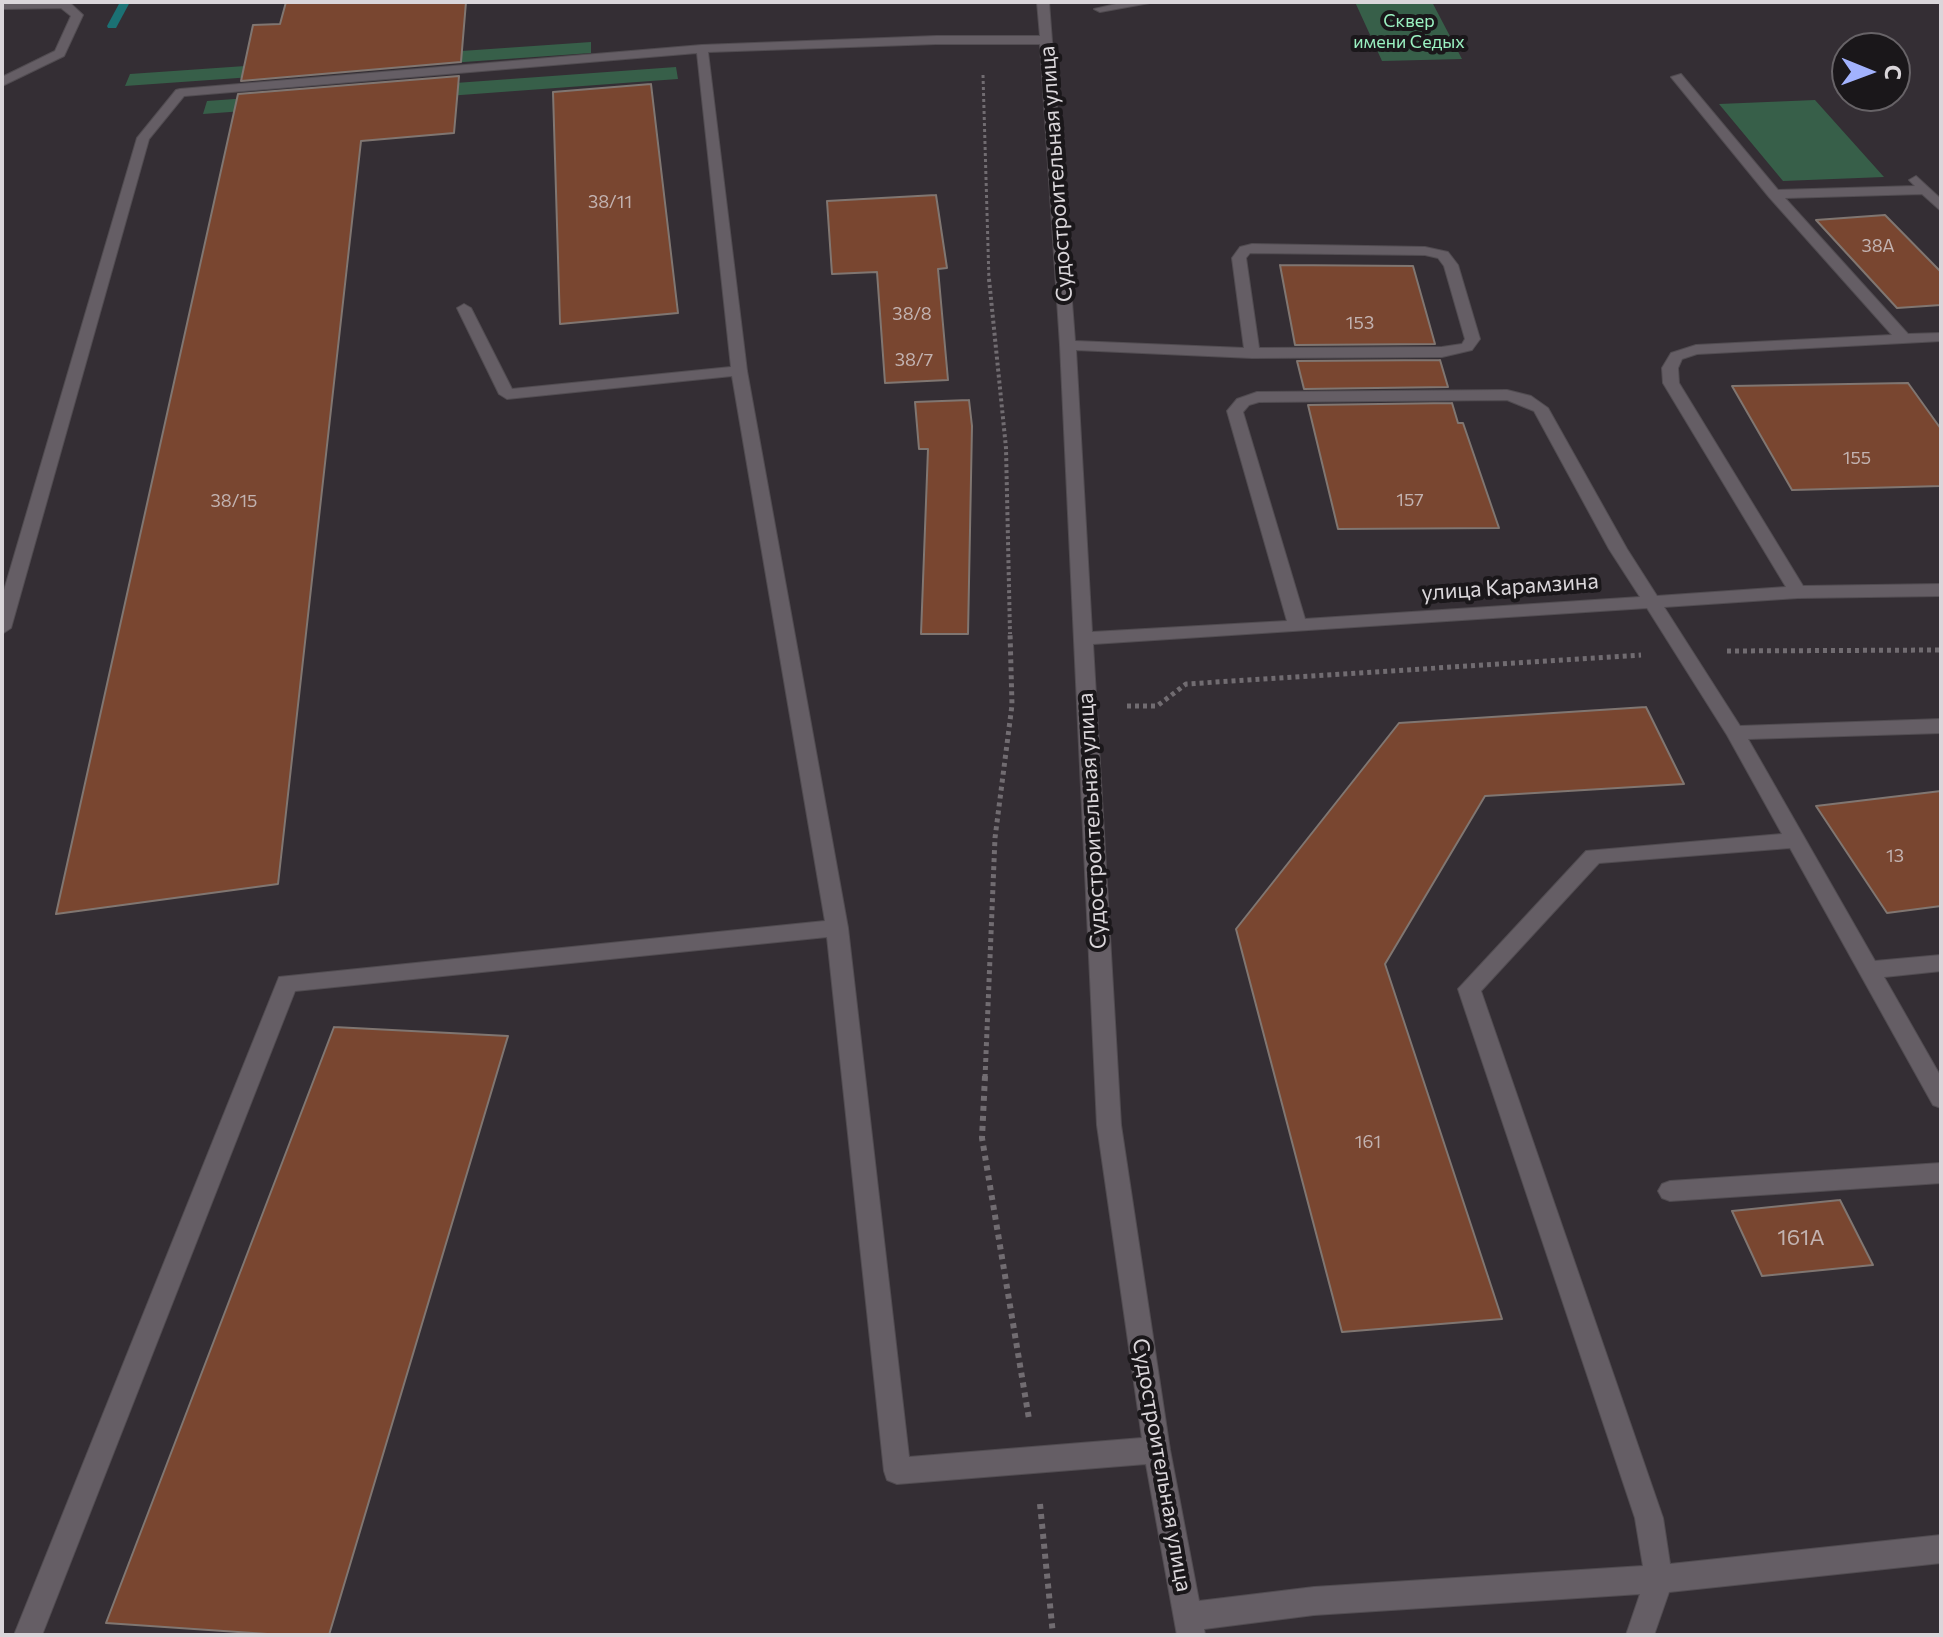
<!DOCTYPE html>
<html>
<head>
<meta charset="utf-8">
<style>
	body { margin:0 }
	#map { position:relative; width:1943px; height:1637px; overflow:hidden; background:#342e34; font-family:Commissioner,sans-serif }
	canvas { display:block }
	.frame { position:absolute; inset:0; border:4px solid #dad6da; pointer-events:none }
	.north { position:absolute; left:1831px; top:32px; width:80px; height:80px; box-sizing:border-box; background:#1a171a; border:2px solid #676367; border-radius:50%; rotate:91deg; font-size:22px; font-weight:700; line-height:32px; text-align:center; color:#dad6da }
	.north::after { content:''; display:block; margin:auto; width:28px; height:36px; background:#a2b2fd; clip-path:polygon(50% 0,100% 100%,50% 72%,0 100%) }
</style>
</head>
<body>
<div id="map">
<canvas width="1943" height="1637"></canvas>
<div class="frame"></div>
<div class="north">С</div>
</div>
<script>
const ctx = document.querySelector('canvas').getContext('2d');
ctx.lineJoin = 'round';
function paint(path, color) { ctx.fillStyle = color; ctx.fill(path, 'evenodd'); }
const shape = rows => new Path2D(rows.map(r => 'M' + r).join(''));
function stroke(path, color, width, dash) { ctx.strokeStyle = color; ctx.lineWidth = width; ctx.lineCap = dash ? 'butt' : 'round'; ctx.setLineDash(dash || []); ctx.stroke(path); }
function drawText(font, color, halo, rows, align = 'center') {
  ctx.font = font + ' Commissioner,sans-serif'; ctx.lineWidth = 8; ctx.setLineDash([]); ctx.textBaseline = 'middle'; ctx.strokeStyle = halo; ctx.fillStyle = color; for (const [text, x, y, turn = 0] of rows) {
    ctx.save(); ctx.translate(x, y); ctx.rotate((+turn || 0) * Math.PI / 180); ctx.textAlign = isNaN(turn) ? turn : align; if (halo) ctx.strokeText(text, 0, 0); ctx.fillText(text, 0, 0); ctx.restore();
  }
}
const green = shape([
	[1355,2,1432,2,1462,59,1382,61],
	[591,42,591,53,125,86,130,74],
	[676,67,678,79,203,114,207,101],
	[1815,100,1884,177,1783,181,1719,104]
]);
const stream = shape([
	[120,2,130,2,116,28,108,28,107,26,120,2]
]);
const building = shape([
	[286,2,466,2,461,62,241,81,253,25,280,24,286,2],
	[459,76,454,133,361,141,278,884,56,914,238,94,459,76],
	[651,84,678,313,560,324,553,92,651,84],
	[936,195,947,268,938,269,948,380,885,383,877,272,832,274,827,201,936,195],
	[1885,215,1941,272,1941,305,1897,308,1816,220,1885,215],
	[1280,265,1413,266,1435,344,1295,345,1280,265],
	[1440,360,1448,387,1304,389,1297,361,1440,360],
	[1908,383,1941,429,1941,486,1792,490,1732,386,1908,383],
	[969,400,972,426,968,634,921,634,928,449,919,449,915,402,969,400],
	[1452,403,1458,423,1463,423,1499,528,1338,529,1308,405,1452,403],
	[1646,707,1684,784,1485,796,1385,964,1502,1319,1342,1332,1236,929,1399,723,1646,707],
	[1941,791,1941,906,1887,913,1816,806,1941,791],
	[334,1027,508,1036,329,1635,282,1635,106,1623,334,1027],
	[1840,1200,1873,1265,1762,1276,1732,1211,1840,1200]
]);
const pathFar3 = shape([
	[983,75,989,281]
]);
const pathFar2 = shape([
	[989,279,1006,448,1010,634]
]);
const pathFar1 = shape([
	[1727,651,1941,650],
	[1127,706,1157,706,1186,684,1641,655],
	[985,1078,995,838,1012,705,1010,632]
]);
const path = shape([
	[985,1076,982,1138,1029,1419],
	[1040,1504,1053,1635]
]);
const minor = shape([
	[69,2,83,15,64,56,2,86,2,77,55,51,71,16,61,8,2,9,2,3,69,2],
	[1037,2,1049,2,1075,341,1244,348,1232,258,1240,247,1252,244,1425,247,1448,252,1458,265,1480,339,1472,350,1442,357,1252,358,1076,350,1092,632,1287,621,1227,411,1237,399,1257,392,1507,390,1531,396,1548,408,1627,549,1657,596,1786,587,1663,383,1662,368,1671,353,1696,345,1892,335,1769,197,1671,77,1681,74,1778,190,1915,186,1909,180,1916,176,1941,199,1941,211,1922,194,1785,198,1908,334,1941,333,1941,341,1697,354,1682,359,1678,368,1679,383,1803,586,1941,584,1941,596,1798,598,1664,607,1740,726,1941,719,1941,733,1748,739,1875,961,1941,955,1941,971,1884,977,1941,1077,1941,1108,1933,1105,1790,848,1599,863,1481,991,1663,1518,1670,1564,1941,1535,1941,1563,1669,1592,1654,1635,1626,1635,1640,1594,1314,1615,1204,1629,1205,1635,1177,1635,1146,1464,897,1484,887,1480,884,1471,827,937,295,991,42,1635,14,1635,279,977,825,921,732,376,507,399,499,394,457,308,464,304,471,308,512,389,731,367,697,53,184,96,149,139,11,628,2,634,2,597,137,138,176,90,180,89,702,45,936,36,1040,36,1037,2],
	[936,44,1040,44,1060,345,1097,1125,1142,1438,909,1457,848,928,747,371,708,52,936,44],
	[1250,253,1425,255,1438,258,1444,266,1465,339,1462,344,1442,347,1259,348,1246,258,1250,253],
	[1507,400,1534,411,1609,549,1640,597,1305,619,1243,412,1249,405,1259,402,1507,400],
	[1647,608,1727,735,1782,834,1586,851,1458,989,1635,1518,1643,1566,1314,1587,1199,1601,1170,1450,1121,1125,1093,644,1647,608],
	[1125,2,1155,2,1100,12,1094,9,1125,2],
	[1941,1163,1941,1183,1670,1201,1662,1198,1658,1191,1662,1184,1670,1181,1941,1163]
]);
const farParknames = [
	["Сквер",1409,21],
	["имени Седых",1409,42]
];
const numberNames = [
	["38/11",610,202],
	["38А",1878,246],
	["38/8",912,314],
	["153",1360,323],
	["38/7",914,360],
	["155",1857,458],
	["157",1410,500],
	["38/15",234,501],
	["13",1895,856],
	["161",1368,1142]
];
const streetNames = [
	["Судостроительная улица",1056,174,-94],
	["улица Карамзина",1510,587,-4],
	["Судостроительная улица",1092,821,-93],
	["Судостроительная улица",1162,1465,80]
];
const nearNumbernames = [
	["161А",1801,1238]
];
paint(green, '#375f49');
paint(stream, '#1b7174');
paint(building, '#794630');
stroke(building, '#807671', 2);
stroke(minor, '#514c51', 2);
stroke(pathFar3, '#716c71', 3, [3, 3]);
stroke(pathFar2, '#716c71', 4, [3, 3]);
stroke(pathFar1, '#716c71', 5, [4, 4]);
stroke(path, '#716c71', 6, [5, 5]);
paint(minor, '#655e65');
drawText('18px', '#9af1c1', '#1a171a', farParknames);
drawText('18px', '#c2b2b0', null, numberNames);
drawText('22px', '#dad6da', '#1a171a', streetNames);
drawText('22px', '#c2b2b0', null, nearNumbernames);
</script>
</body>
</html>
